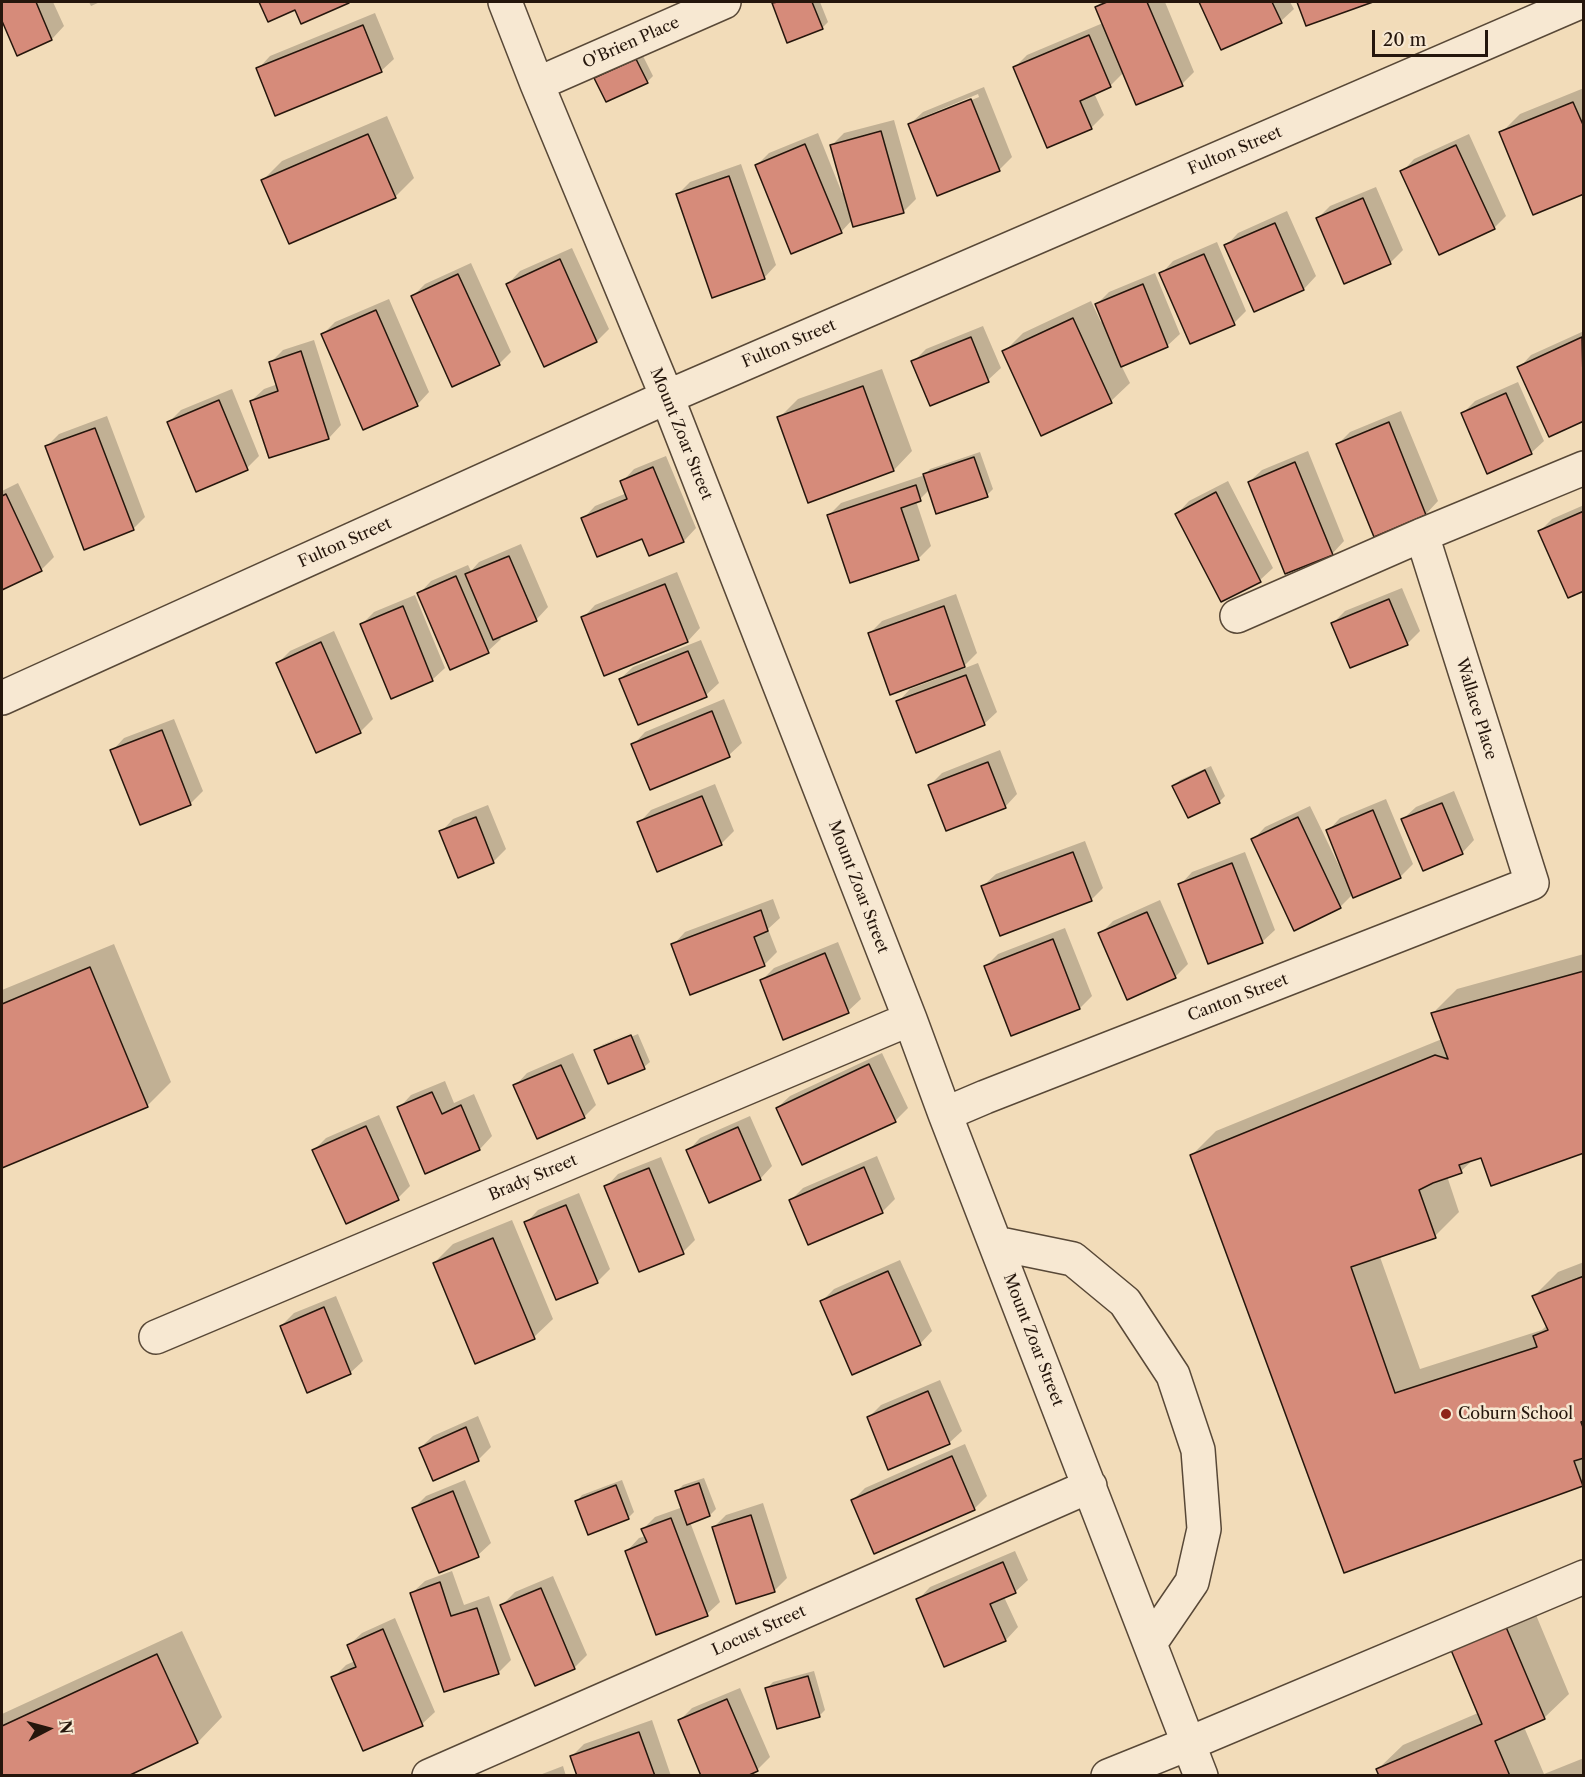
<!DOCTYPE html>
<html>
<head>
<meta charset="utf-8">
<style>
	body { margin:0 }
	#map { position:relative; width:1585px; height:1777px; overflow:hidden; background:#f2dcb9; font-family:"Libre Caslon Text",serif }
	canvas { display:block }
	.frame { position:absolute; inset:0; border:3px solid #25160c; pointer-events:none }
	.north { position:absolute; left:18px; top:1699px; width:60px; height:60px; -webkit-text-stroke:4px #f7e8d2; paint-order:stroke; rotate:84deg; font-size:16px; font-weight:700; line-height:24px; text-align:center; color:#25160c }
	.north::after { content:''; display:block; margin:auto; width:21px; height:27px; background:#25160c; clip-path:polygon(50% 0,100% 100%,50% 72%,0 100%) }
	.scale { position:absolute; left:1372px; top:30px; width:116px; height:27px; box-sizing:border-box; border:3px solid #25160c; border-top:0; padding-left:8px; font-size:18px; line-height:21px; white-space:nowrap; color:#25160c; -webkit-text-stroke:4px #f7e8d2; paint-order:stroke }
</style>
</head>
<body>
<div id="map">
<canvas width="1585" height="1777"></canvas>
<div class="frame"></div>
<div class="north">N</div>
<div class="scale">20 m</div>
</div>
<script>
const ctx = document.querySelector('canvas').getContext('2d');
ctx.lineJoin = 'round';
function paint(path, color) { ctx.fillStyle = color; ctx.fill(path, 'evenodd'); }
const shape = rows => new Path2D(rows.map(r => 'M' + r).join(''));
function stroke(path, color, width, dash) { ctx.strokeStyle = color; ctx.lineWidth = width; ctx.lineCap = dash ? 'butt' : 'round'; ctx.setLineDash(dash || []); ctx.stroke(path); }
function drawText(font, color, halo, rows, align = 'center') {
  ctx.font = font + ' "Libre Caslon Text",serif'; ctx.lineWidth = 5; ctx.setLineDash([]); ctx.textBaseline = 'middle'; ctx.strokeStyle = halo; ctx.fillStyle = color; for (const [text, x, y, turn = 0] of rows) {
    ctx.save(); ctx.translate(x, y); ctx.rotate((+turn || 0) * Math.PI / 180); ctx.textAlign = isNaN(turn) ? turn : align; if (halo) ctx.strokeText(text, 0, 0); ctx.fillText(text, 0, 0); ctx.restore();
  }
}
const shadow = shape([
	[2,2,53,2,64,26,52,39,17,54,2,17],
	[89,2,100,2,91,6],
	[261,2,348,2,301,22,295,8,269,20],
	[776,2,820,2,828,22,822,28,774,4],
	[1102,2,1165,2,1194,72,1182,84,1124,72,1110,86,1094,93,1104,115,1091,128,1015,67,1027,55,1103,23,1096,7],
	[1201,2,1290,2,1294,9,1281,21,1222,48],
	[1298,2,1369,2,1307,24],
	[375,13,394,59,381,71,258,69,270,56],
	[642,54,653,76,647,82,596,78,602,73],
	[984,87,1012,157,999,170,910,124,923,112],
	[978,94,979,97,923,120,923,117],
	[1584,88,1584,192,1501,133,1520,114],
	[387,116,414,178,395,197,263,180,282,161],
	[894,120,916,199,903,212,852,220,841,232,757,165,769,153,818,133,842,193,844,193,831,146,844,133],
	[1469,134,1506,216,1494,228,1402,172,1414,159],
	[741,164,776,265,764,278,677,195,690,182],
	[1376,187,1403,250,1390,263,1318,218,1330,206],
	[1287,211,1316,276,1304,289,1254,310,1226,246,1238,233],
	[1217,242,1246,311,1234,323,1161,274,1173,261],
	[572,248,609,329,597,341,508,284,520,271],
	[471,263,511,352,499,364,413,296,425,284],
	[1155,273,1180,334,1167,346,1121,365,1130,383,1111,401,1004,352,1023,333,1091,301,1101,322,1103,320,1097,304,1109,292],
	[389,299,429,392,417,405,323,334,335,322],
	[983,326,1001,368,988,380,913,362,926,349],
	[1584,331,1584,420,1519,368,1531,355],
	[314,340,341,425,329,438,251,401,264,389,278,384,271,362,283,350],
	[882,369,912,451,894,470,809,501,779,418,798,399],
	[1518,382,1544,441,1531,453,1463,413,1475,401],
	[232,389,259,456,247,468,169,422,181,410],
	[1401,411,1438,501,1426,514,1375,535,1338,444,1350,432],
	[107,416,145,517,133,529,46,447,59,434],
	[1308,451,1344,541,1332,554,1249,482,1262,470],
	[980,452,993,489,987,495,929,490,920,499,916,501,931,546,918,559,829,515,841,503,925,475,930,469],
	[666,456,696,528,684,541,650,554,643,537,583,519,595,506,627,493,622,482,634,469],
	[1228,481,1273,568,1260,580,1222,600,1177,514,1189,501],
	[18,483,54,557,41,570,2,589,2,491],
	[1584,505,1584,589,1539,532,1552,519],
	[521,544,548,607,536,620,499,636,501,639,488,651,419,594,431,581,468,565,471,571,479,562],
	[677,572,700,628,688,641,605,674,583,618,595,605],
	[1402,588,1420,631,1408,643,1351,666,1333,623,1345,611],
	[956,594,977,653,960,670,978,663,997,712,984,724,898,702,910,689,939,678,938,676,870,633,882,621],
	[415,595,445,668,432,680,362,624,374,612],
	[334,631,373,719,361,731,316,751,278,663,290,651],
	[701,640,719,683,706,695,620,679,633,667],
	[724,699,742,743,729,755,650,788,633,745,645,732],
	[174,719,203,791,190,804,112,751,124,738],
	[1000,750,1017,794,1005,807,930,785,942,773],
	[1211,766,1225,796,1219,802,1174,786,1180,780],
	[715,784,734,831,721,844,639,823,651,810],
	[1454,791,1474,840,1462,853,1403,819,1416,807],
	[1386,799,1413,864,1400,877,1353,894,1340,907,1253,840,1265,827,1310,806,1343,874,1345,873,1328,831,1340,818],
	[488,805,506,849,493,862,441,832,453,819],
	[1085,841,1103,888,1091,900,983,886,996,874],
	[1245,852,1275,930,1262,942,1180,885,1192,872],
	[773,899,780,918,768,929,777,952,764,965,673,945,685,932],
	[1160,900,1188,964,1175,977,1100,934,1113,921],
	[1065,928,1092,996,1080,1008,986,966,998,954],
	[838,942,861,999,848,1011,761,981,774,968],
	[114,944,171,1082,147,1106,2,1167,2,990],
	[1584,954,1584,1152,1482,1156,1474,1159,1461,1171,1447,1176,1459,1212,1435,1236,1380,1257,1420,1369,1542,1330,1547,1325,1534,1296,1558,1272,1584,1262,1584,1483,1344,1571,1192,1155,1216,1131,1442,1039,1433,1013,1457,989],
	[637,1030,601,1046,601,1049,638,1034,650,1062,644,1067,596,1051,602,1045],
	[573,1053,596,1105,584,1117,515,1086,527,1073],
	[882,1053,908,1108,895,1121,777,1108,790,1096],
	[445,1081,454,1103,474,1094,492,1136,480,1149,426,1172,399,1108,411,1095],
	[379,1115,410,1186,398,1198,314,1150,326,1138],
	[750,1116,772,1166,760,1179,688,1151,700,1138],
	[877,1156,895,1199,882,1212,791,1200,803,1188],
	[661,1157,695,1240,683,1252,606,1187,618,1174],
	[579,1193,610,1269,597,1282,526,1223,538,1210],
	[512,1220,553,1319,534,1337,476,1362,434,1263,453,1244],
	[900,1260,932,1331,920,1344,822,1301,834,1289],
	[336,1296,363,1361,350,1373,281,1326,294,1313],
	[940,1380,962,1431,949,1443,869,1417,881,1405],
	[478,1416,491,1447,479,1459,434,1479,420,1448,433,1436],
	[965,1444,987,1496,974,1509,853,1500,865,1488],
	[704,1478,716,1509,710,1515,690,1522,720,1602,707,1614,627,1551,639,1538,646,1536,643,1529,655,1517,683,1507,677,1491,683,1485],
	[465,1480,491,1543,478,1555,414,1508,426,1496],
	[622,1480,634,1512,628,1518,577,1501,582,1495],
	[763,1503,787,1578,775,1590,737,1603,713,1528,726,1515],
	[1015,1551,1028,1580,1015,1592,1004,1597,1018,1627,1006,1640,945,1665,918,1600,930,1587],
	[452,1571,464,1605,489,1596,511,1660,498,1673,412,1593,425,1581],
	[553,1576,587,1655,574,1668,502,1605,515,1592],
	[1531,1603,1569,1694,1544,1718,1524,1727,1544,1774,1584,1758,1584,1776,1381,1776,1378,1769,1403,1745,1478,1713,1452,1651],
	[395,1618,435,1712,422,1724,364,1749,333,1678,346,1665,355,1661,349,1645,362,1633],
	[182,1631,222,1717,198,1742,124,1776,2,1776,2,1714],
	[814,1671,825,1710,819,1716,767,1688,773,1682],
	[740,1688,770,1757,757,1770,679,1721,692,1708],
	[652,1720,671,1776,578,1776,572,1756,584,1744],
	[563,1766,566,1776,537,1776]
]);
const building = shape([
	[2,2,36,2,52,40,17,56,2,21,2,2],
	[259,2,348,2,349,3,301,24,295,10,268,22,259,2],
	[778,2,812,2,823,29,787,43,772,3,778,2],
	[1107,2,1147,2,1183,86,1136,105,1095,7,1107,2],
	[1199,2,1272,2,1282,23,1221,50,1199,2],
	[1297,2,1373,2,1306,26,1297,2],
	[363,25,382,72,275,116,256,68,363,25],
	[1089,35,1111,87,1080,101,1092,129,1047,148,1013,67,1089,35],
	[636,59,648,83,606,102,594,78,636,59],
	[971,99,1000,171,937,196,908,124,971,99],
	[1573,102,1584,127,1584,194,1533,215,1499,132,1573,102],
	[881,131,904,213,853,227,830,145,881,131],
	[368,134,396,198,289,244,261,180,368,134],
	[805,144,842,233,791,254,755,165,805,144],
	[1456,145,1495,229,1439,255,1400,171,1456,145],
	[729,176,765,279,712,298,676,194,729,176],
	[1363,198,1391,264,1344,284,1316,218,1363,198],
	[1275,223,1304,290,1254,312,1224,245,1275,223],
	[1204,254,1235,325,1190,344,1159,273,1204,254],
	[560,259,597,342,544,367,506,284,560,259],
	[458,274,500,365,452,387,411,296,458,274],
	[1143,284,1168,347,1121,367,1095,304,1143,284],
	[376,310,418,406,363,430,321,334,376,310],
	[1073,318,1112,403,1041,436,1002,351,1073,318],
	[971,337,989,382,930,406,911,361,971,337],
	[1582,337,1584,421,1549,437,1517,367,1582,337],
	[301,351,329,439,269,458,250,401,278,391,269,362,301,351],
	[863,386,894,471,808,503,777,417,863,386],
	[1506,393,1532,454,1487,474,1461,413,1506,393],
	[219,400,248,470,196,492,167,422,219,400],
	[1389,422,1426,515,1374,537,1336,444,1389,422],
	[95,428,134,530,84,550,45,446,95,428],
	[974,457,988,497,936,514,923,474,974,457],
	[1295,462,1333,555,1285,574,1248,482,1295,462],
	[653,467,684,542,649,556,642,539,597,557,581,518,627,499,620,481,653,467],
	[916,485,921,501,901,508,919,560,850,583,827,515,916,485],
	[1216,492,1261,582,1221,602,1175,514,1216,492],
	[6,494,42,571,2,590,2,496,6,494],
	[1584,511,1584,591,1568,598,1538,531,1584,511],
	[509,556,537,621,493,640,465,574,509,556],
	[456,576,489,653,450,670,417,593,456,576],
	[665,584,688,642,604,676,581,617,665,584],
	[1389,599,1408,645,1350,668,1331,623,1389,599],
	[403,606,433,681,391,699,360,624,403,606],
	[944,606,965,667,890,695,868,633,944,606],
	[321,642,361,733,316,753,276,663,321,642],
	[688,651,707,697,638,725,619,679,688,651],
	[966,675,985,725,916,753,896,701,966,675],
	[712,711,730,757,650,790,631,744,712,711],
	[162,730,191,805,140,825,110,750,162,730],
	[988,762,1006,808,946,831,928,785,988,762],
	[1205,770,1220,803,1188,818,1172,786,1205,770],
	[702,796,722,845,657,872,637,822,702,796],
	[1442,803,1463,854,1423,871,1401,819,1442,803],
	[1373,810,1401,878,1353,898,1326,830,1373,810],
	[476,817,494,863,458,878,439,831,476,817],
	[1298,817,1341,908,1294,931,1251,839,1298,817],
	[1073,852,1092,901,1000,936,981,886,1073,852],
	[1232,863,1263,943,1208,964,1178,884,1232,863],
	[761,910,768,931,754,937,765,966,690,995,671,944,761,910],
	[1147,912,1176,978,1127,1000,1098,933,1147,912],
	[1053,939,1080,1009,1011,1036,984,966,1053,939],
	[825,953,849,1013,783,1040,760,980,825,953],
	[90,967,148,1107,2,1168,2,1004,90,967],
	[1584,971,1584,1153,1491,1186,1481,1158,1459,1165,1462,1173,1433,1183,1419,1190,1436,1238,1351,1267,1395,1393,1537,1347,1533,1336,1548,1330,1532,1296,1584,1276,1584,1421,1581,1422,1584,1430,1584,1458,1574,1461,1583,1486,1344,1573,1190,1155,1435,1055,1448,1059,1431,1013,1584,971],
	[631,1035,645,1069,608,1084,594,1050,631,1035],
	[869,1064,896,1122,802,1165,776,1108,869,1064],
	[561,1065,585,1118,537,1139,513,1085,561,1065],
	[432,1092,442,1114,461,1105,480,1150,425,1174,397,1107,432,1092],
	[366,1126,399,1200,346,1224,312,1150,366,1126],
	[738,1127,761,1180,709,1203,686,1150,738,1127],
	[864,1167,883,1213,808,1245,789,1200,864,1167],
	[649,1168,684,1254,639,1272,604,1186,649,1168],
	[566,1205,598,1283,556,1300,524,1222,566,1205],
	[493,1238,535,1339,475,1364,433,1263,493,1238],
	[888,1271,921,1345,852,1375,820,1301,888,1271],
	[324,1307,351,1374,307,1393,280,1326,324,1307],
	[928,1391,950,1444,888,1470,867,1417,928,1391],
	[466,1427,479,1461,433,1481,419,1448,466,1427],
	[952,1456,975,1510,874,1554,851,1500,952,1456],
	[699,1483,710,1516,687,1525,675,1491,699,1483],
	[616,1485,629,1519,588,1535,575,1501,616,1485],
	[453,1491,479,1557,439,1573,412,1508,453,1491],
	[751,1515,775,1592,736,1604,712,1527,751,1515],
	[671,1518,708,1616,656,1635,625,1551,647,1542,641,1529,671,1518],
	[1003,1562,1016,1593,990,1604,1006,1641,944,1667,916,1599,1003,1562],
	[440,1582,451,1616,477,1608,499,1674,444,1692,410,1593,440,1582],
	[541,1588,575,1669,535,1686,500,1605,541,1588],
	[1506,1627,1545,1719,1495,1741,1510,1776,1379,1776,1376,1769,1482,1724,1451,1650,1506,1627],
	[383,1629,423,1726,363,1751,331,1677,356,1667,347,1645,383,1629],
	[157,1654,198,1743,128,1776,2,1776,2,1726,157,1654],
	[808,1676,820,1717,777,1729,765,1688,808,1676],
	[727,1699,758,1771,747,1776,701,1776,678,1720,727,1699],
	[639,1732,655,1776,577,1776,570,1756,639,1732]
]);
const minor = shape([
	[505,2,537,84,667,397,910,1019,945,1114,1201,1776],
	[537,84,724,2],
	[1237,616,1422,535,1584,468],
	[2,698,667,397,1580,2],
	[945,1114,985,1097,1532,883,1422,535],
	[995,1243,1073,1259,1125,1302,1173,1375,1198,1450,1204,1529,1192,1582,1151,1642],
	[156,1337,910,1019],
	[429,1776,1090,1486],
	[1108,1776,1190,1743,1584,1577]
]);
const markers = [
	[1446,1414,6,"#8f2418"]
];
const streetNames = [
	["O'Brien Place",631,43,-24],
	["Fulton Street",1235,151,-23],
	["Fulton Street",789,344,-23],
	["Mount Zoar Street",681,434,68],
	["Fulton Street",345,543,-24],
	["Wallace Place",1476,709,73],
	["Mount Zoar Street",858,887,69],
	["Canton Street",1238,998,-21],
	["Brady Street",533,1178,-23],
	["Mount Zoar Street",1033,1340,69],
	["Locust Street",759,1631,-24]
];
const poiNames = [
	["Coburn School",1458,1414]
];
paint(shadow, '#0003');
paint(building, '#d68b7a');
stroke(building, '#25160c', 1.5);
stroke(minor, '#584837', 36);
stroke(minor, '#f7e8d2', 33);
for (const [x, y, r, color] of markers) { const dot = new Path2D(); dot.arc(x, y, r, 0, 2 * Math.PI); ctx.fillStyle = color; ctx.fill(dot); stroke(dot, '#f7e8d2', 2); }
drawText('16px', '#25160c', '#f7e8d2', streetNames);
drawText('16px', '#25160c', '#f7e8d2', poiNames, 'left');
</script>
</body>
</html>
